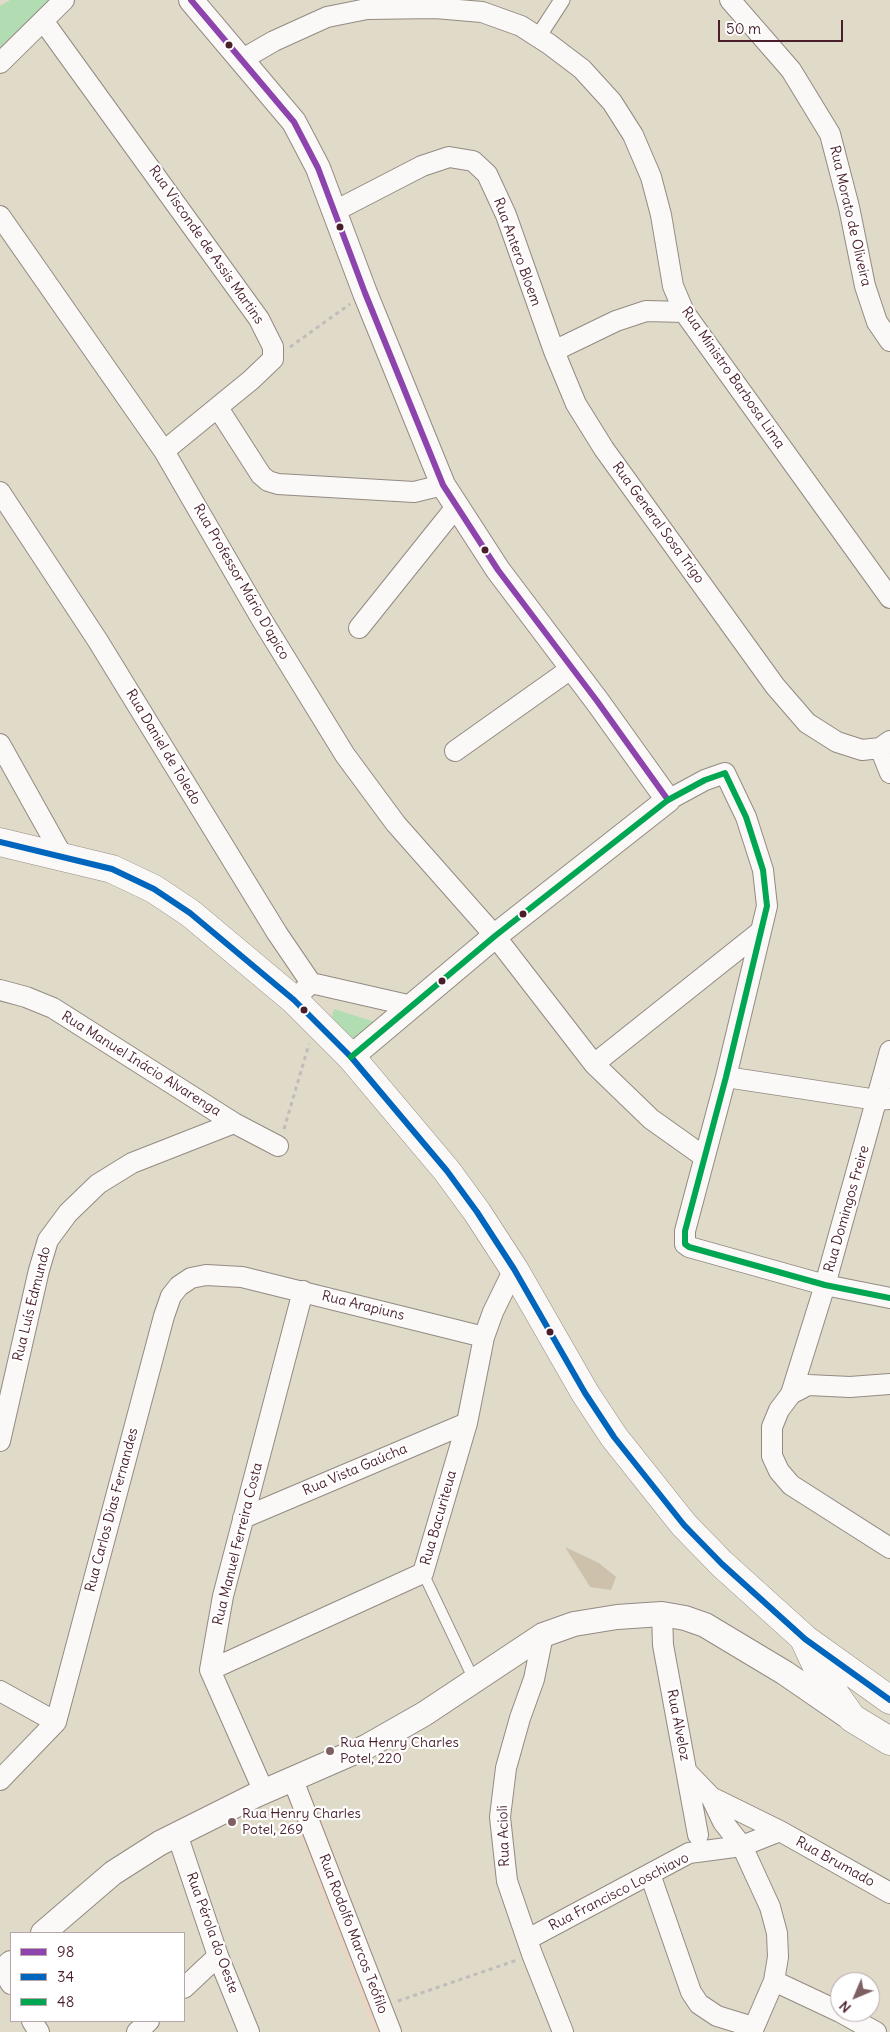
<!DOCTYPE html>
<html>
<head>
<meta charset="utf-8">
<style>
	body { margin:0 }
	#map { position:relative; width:890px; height:2032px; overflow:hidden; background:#e0dac8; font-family:Delius,sans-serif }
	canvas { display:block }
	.legend { position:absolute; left:10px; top:1932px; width:175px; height:90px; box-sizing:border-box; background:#fff; border:1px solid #b7a5aa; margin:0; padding:6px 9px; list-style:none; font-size:15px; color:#4a1f2b }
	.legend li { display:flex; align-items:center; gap:10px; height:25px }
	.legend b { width:25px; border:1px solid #b7a5aa }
	.north { position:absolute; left:830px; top:1972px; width:50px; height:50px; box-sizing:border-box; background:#fff; border:1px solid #b7a5aa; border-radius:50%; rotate:225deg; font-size:14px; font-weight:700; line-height:20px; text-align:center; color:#4a1f2b }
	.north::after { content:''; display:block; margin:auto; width:18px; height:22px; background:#7e6062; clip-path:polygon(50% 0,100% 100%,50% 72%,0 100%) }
	.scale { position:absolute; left:718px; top:20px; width:125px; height:22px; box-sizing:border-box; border:2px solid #4a1f2b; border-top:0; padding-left:6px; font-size:15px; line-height:18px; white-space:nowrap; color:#4a1f2b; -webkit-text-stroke:4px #fff; paint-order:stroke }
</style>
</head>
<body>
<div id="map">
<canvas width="890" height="2032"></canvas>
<ul class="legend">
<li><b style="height:6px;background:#8e44ad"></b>98</li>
<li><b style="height:6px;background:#0065bd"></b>34</li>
<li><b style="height:6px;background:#00a651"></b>48</li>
</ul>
<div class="north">N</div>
<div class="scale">50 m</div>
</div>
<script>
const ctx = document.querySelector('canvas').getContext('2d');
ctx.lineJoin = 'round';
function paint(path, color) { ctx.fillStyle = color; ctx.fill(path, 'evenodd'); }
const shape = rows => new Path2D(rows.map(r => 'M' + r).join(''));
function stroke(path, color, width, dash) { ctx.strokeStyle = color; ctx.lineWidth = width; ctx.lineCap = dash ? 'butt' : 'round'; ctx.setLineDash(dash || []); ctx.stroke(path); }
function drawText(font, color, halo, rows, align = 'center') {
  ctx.font = font + ' Delius,sans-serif'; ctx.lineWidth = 4.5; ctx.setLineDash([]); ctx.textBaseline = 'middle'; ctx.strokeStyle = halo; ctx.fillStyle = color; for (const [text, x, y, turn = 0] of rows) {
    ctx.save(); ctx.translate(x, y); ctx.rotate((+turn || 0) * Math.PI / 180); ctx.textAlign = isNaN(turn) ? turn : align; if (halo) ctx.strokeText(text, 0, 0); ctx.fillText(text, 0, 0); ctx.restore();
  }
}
const built = shape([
	[312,1794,402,2032,374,2032,288,1803]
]);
const green = shape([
	[10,0,51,0,0,47,0,6],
	[334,1009,375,1022,348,1046,329,1027]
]);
const building = shape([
	[565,1547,599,1563,616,1577,611,1590,590,1587]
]);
const path = shape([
	[290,347,350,304],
	[284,1129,309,1044],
	[398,2001,517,1960]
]);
const service = shape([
	[423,1573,474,1680]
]);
const pedestrian = shape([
	[538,37,562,0]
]);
const minor = shape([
	[730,0,791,70,830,134,849,207,865,286,877,322,890,341],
	[44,22,259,319,273,347,273,359,251,380,164,451],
	[241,60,274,41,327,17,367,9,435,8,482,12,521,26,549,44,582,69,612,102,633,135,651,177,661,215,673,286,684,312,890,598],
	[0,63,64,0],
	[333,212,422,166,449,157,473,161,487,174,506,215,554,351],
	[0,216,164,451,262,620,345,755,396,824,495,936,594,1064,651,1119,703,1156],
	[684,312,646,311,616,321,554,351,576,404,604,449,775,686,807,723,837,742,862,750,880,748,890,741],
	[218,408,261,475,268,481,278,484,414,492,443,485],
	[0,492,98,641,277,933,311,983,294,1000],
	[359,628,456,507],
	[0,744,63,857],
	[880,748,890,773],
	[455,751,572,668],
	[668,800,705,780,725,773,746,817,763,870,767,906,726,1077,685,1231,685,1244,689,1247,825,1285,890,1298],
	[311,983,412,1006],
	[0,990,26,997,53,1008,234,1123,278,1146],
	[594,1064,761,931],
	[726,1077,877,1100,890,1099],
	[890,1384,850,1387,808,1385,791,1394,779,1410,772,1427,772,1456,779,1471,791,1485,890,1548],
	[791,1394,825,1285,890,1051],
	[0,1441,39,1270,48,1240,68,1213,98,1184,132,1163,234,1123],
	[243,1518,467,1423],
	[662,1614,663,1645,698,1835],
	[543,1635,534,1679,520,1718,506,1768,500,1817,507,1881,532,1954,563,2032],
	[210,1670,423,1573,467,1423,484,1337,493,1312,514,1269],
	[0,1691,56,1722],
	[0,1780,56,1722,164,1316,171,1296,179,1286,191,1278,206,1275,242,1277,484,1337],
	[293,1780,391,2032],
	[264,1792,210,1670,223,1596,303,1291],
	[711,1797,723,1822,742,1846,770,1907,777,1933,778,1957,774,1981,752,2032],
	[780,1831,890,1893],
	[177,1834,218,1956,249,2032],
	[650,1874,691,1992,699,2004,717,2016,753,2027],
	[528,1939,689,1853,742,1846,780,1831,711,1797,687,1772],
	[3,1970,11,1984],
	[774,1981,840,2012],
	[184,1988,218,1956],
	[840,2012,876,2032],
	[32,2021,39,2032],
	[137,2032,149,2021]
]);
const tertiary = shape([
	[191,0,294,122,318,168,365,293,443,485,498,570,597,701,668,800,495,936,351,1057],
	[43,1933,113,1873,160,1843,256,1795,366,1747,424,1714,543,1635,574,1624,617,1617,662,1614,685,1618,705,1625,785,1673,846,1715],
	[0,1973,11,1963]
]);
const secondary = shape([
	[0,842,112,869,154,889,190,913,294,1000,351,1057,447,1171,477,1212,514,1269,585,1393,614,1437,684,1525,722,1564,805,1639,890,1700],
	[805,1641,819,1671,852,1718,890,1741]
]);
const bus1 = shape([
	[191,0,294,122,318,168,365,293,443,485,498,570,597,701,668,800]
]);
const bus2 = shape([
	[0,842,112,869,154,889,190,913,294,1000,351,1057,447,1171,477,1212,514,1269,585,1393,614,1437,684,1525,722,1564,805,1639,890,1700]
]);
const bus3 = shape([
	[351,1057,495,936,668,800,705,780,725,773,746,817,763,870,767,906,726,1077,685,1231,685,1244,689,1247,825,1285,890,1298]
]);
const markers = [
	[229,45,4.5,"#4a1f2b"],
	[340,227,4.5,"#4a1f2b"],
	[485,550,4.5,"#4a1f2b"],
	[523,914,4.5,"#4a1f2b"],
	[442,981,4.5,"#4a1f2b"],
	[304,1010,4.5,"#4a1f2b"],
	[550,1332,4.5,"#4a1f2b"],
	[330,1751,5,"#7e6062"],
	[232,1822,5,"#7e6062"]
];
const streetNames = [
	["Rua Morato de Oliveira",850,216,77],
	["Rua Visconde de Assis Martins",206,245,55],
	["Rua Antero Bloem",517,252,70],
	["Rua Ministro Barbosa Lima",733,378,55],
	["Rua General Sosa Trigo",658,523,54],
	["Rua Professor Mário D'apico",241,582,60],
	["Rua Daniel de Toledo",163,747,59],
	["Rua Manuel Inácio Alvarenga",141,1064,32],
	["Rua Domingos Freire",847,1209,-74],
	["Rua Luís Edmundo",32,1304,-76],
	["Rua Arapiuns",363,1306,14],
	["Rua Vista Gaúcha",355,1470,-23],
	["Rua Carlos Dias Fernandes",112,1510,-75],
	["Rua Bacuriteua",439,1518,-74],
	["Rua Manuel Ferreira Costa",238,1544,-76],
	["Rua Alveloz",678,1725,79],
	["Rua Acioli",504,1836,-92],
	["Rua Brumado",835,1862,29],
	["Rua Francisco Loschiavo",619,1892,-27],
	["Rua Pérola do Oeste",212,1933,70],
	["Rua Rodolfo Marcos Teófilo",353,1934,69]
];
const poiNames = [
	["Rua Henry Charles",340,1743],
	["Potel, 220",340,1759],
	["Rua Henry Charles",242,1814],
	["Potel, 269",242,1830]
];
paint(built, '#ebd6c4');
paint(green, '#b2ddb3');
paint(building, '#cdc1ac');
stroke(service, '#948a83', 12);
stroke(pedestrian, '#948a83', 17);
stroke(minor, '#948a83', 22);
stroke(tertiary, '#948a83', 26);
stroke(secondary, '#948a83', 29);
stroke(path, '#c1bbba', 3, [4, 4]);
stroke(service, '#faf9f7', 10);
stroke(pedestrian, '#faf9f7', 15);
stroke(minor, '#faf9f7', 20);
stroke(tertiary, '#faf9f7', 24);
stroke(secondary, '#faf9f7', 28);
stroke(bus1, '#8e44ad', 6);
stroke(bus2, '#0065bd', 6);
stroke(bus3, '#00a651', 6);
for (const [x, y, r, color] of markers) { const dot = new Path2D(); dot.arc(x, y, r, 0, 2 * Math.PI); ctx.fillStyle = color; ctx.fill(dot); stroke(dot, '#fff', 2); }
drawText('14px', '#4a1f2b', '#fff', streetNames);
drawText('14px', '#4a1f2b', '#fff', poiNames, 'left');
</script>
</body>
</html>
